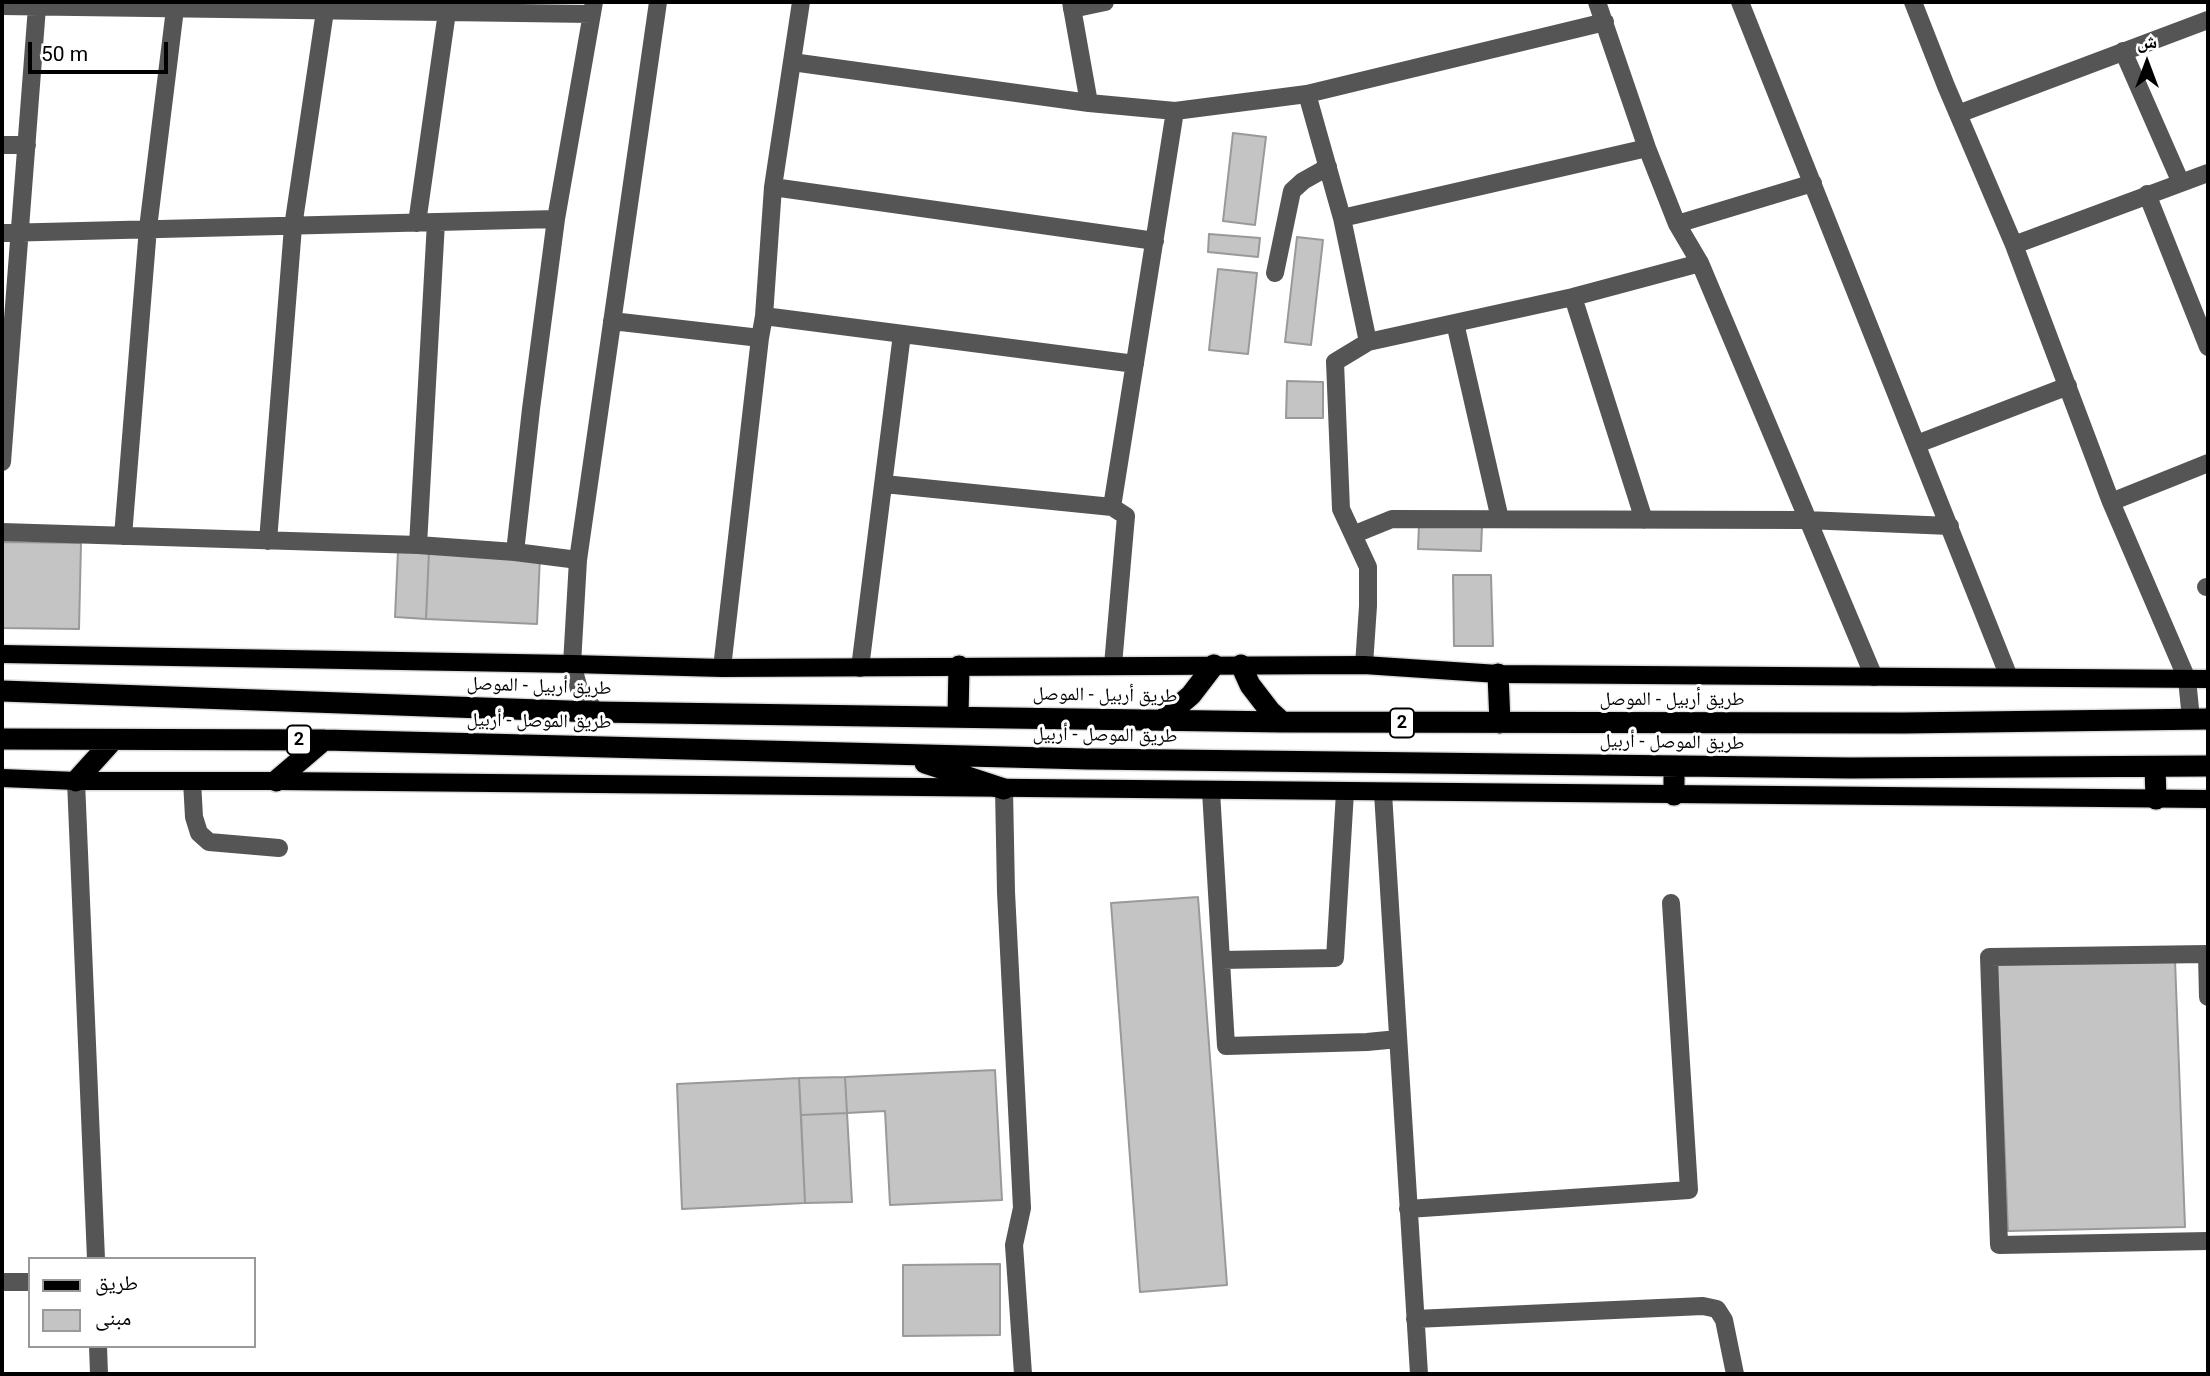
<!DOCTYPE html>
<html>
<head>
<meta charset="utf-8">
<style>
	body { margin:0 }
	#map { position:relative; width:2210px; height:1376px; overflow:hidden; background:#fff; font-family:Roboto,"Noto Naskh Arabic",sans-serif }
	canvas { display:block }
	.frame { position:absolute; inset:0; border:4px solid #000; pointer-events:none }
	.legend { position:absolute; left:28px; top:1257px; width:228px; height:91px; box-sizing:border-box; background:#fff; border:2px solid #999; margin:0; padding:9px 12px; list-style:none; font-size:21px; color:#000 }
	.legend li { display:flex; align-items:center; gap:14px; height:35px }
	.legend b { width:35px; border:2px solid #999 }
	.north { position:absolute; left:2112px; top:28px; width:70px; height:70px; -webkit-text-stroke:5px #fff; paint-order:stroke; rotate:0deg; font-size:19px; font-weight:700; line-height:28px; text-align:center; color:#000 }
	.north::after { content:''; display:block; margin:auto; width:24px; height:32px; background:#000; clip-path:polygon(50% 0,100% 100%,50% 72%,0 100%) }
	.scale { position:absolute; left:28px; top:42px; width:140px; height:32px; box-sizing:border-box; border:4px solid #000; border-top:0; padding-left:9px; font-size:21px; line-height:24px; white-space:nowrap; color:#000; -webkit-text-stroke:5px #fff; paint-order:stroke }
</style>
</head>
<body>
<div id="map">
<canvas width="2210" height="1376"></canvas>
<div class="frame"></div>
<ul class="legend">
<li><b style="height:9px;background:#000"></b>طريق</li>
<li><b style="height:19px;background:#c4c4c4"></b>مبنى</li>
</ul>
<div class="north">ش</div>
<div class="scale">50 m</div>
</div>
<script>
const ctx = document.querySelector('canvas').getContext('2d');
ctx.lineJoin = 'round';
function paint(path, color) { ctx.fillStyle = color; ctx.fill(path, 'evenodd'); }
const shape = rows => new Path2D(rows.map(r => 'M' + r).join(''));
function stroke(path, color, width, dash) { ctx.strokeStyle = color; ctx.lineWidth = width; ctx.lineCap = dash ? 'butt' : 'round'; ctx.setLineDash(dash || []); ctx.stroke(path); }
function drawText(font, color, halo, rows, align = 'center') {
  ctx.font = font + ' Roboto,"Noto Naskh Arabic",sans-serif'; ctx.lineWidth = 6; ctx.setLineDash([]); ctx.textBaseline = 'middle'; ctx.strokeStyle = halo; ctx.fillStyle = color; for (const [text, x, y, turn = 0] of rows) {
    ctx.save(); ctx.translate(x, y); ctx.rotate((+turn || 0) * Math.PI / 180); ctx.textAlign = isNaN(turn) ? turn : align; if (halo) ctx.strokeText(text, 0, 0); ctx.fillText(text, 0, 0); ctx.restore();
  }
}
const building = shape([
	[1233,133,1266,137,1255,225,1223,221,1233,133],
	[1209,234,1260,238,1258,257,1208,252,1209,234],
	[1297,237,1323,240,1311,345,1285,342,1297,237],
	[1218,269,1257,273,1248,354,1209,350,1218,269],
	[1287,381,1323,382,1323,418,1286,418,1287,381],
	[1419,524,1482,526,1481,551,1418,549,1419,524],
	[2,542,81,543,79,629,2,628,2,542],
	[398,550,429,551,426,619,395,617,398,550],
	[429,551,540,556,537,624,426,619,429,551],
	[1453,575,1491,575,1493,646,1454,646,1453,575],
	[1198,897,1227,1285,1140,1292,1111,903,1198,897],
	[2175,960,2185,1227,2008,1231,1997,965,2175,960],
	[995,1070,1002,1200,890,1205,885,1111,847,1113,845,1077,995,1070],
	[845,1077,847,1113,801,1115,799,1078,845,1077],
	[799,1078,805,1203,682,1209,677,1084,799,1078],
	[847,1113,852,1202,805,1203,801,1115,847,1113],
	[1000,1264,1000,1335,903,1336,903,1265,1000,1264]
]);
const minor = shape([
	[1071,2,1089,103],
	[1597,2,1647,148,1677,224,1700,263,1874,677],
	[1740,2,2009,677],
	[1913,2,1946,86,2014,245,2111,502,2187,679,2191,719],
	[2,6,592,14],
	[1072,9,1105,2],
	[2123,51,2181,183],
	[792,62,1089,103,1175,111],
	[1307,94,1342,218,1368,342,1335,362,1341,509,1368,567,1368,606,1364,665],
	[1958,114,2208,20],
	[2,145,27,145],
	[773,187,1155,241],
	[2147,194,2208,347],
	[1342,218,1647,148],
	[417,223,447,12],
	[1677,224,1813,183],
	[2,233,556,219],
	[2014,245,2208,173],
	[1275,273,1292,191,1303,181,1328,167],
	[1573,297,1644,520],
	[764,316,1135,364],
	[612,321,760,338],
	[1455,323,1500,519],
	[1368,342,1573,297,1700,263],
	[1917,444,2068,386],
	[2,462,37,7],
	[884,484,1112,507],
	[2111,502,2208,463],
	[2,532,418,545,515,552,578,560],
	[1355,534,1392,519,1806,520,1950,526],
	[123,536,148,228,175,9],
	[268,541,293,227,325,11],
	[418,545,436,222],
	[515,552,531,409,556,219,594,2],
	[2206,587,2208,587],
	[1113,665,1126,516,1112,507,1175,111,1307,94,1605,22],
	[722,668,760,338,764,316,773,187,801,2],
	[860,668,902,334],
	[596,712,579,689,572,664,578,560,658,2],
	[76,781,96,1259],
	[192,781,194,817,199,833,209,842,279,848],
	[1004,789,1006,892,1022,1208,1014,1245,1023,1374],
	[1211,791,1226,1046,1367,1042,1398,1039],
	[1383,793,1419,1374],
	[2207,954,2208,997],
	[2208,954,1989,957,1999,1245,2208,1241],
	[1221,960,1335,958,1345,792],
	[1408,1209,1689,1190,1671,903],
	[2,1282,30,1282],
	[1415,1319,1703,1306,1717,1309,1724,1320,1735,1374],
	[98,1346,99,1374]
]);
const major = shape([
	[2,654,572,664,722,668,1364,665,1498,674,2208,679],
	[2,778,76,781,276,781,2208,799]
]);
const highway = shape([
	[1241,665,1250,685,1270,711,1282,722],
	[1498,674,1500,723],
	[2,691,596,712,1282,722,1904,723,2208,719],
	[958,717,959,666],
	[1162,720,1191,695,1214,665],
	[2,739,324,740,1087,759,1850,768,2208,766],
	[925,763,1004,789],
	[1674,766,1674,795],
	[2155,767,2156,799],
	[76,781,113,740],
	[276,781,324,740]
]);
const shields = [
	[1402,723,24],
	[299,740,24]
];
const shieldNames = [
	["2",1402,723],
	["2",299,740]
];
const streetNames = [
	["طريق أربيل - الموصل",539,687,2],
	["طريق أربيل - الموصل",1105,696,1],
	["طريق أربيل - الموصل",1672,700],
	["طريق الموصل - أربيل",539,722,1],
	["طريق الموصل - أربيل",1105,736,1],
	["طريق الموصل - أربيل",1672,743,1]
];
paint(building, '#c4c4c4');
stroke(building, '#999', 2);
stroke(major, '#dbdbdb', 21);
stroke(highway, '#dbdbdb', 24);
stroke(minor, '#555', 18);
stroke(major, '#000', 18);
stroke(highway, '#000', 21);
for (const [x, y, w] of shields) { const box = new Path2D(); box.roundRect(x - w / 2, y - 14.5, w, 29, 5); ctx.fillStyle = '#fff'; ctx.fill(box); stroke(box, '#000', 2); }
drawText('bold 18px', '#000', null, shieldNames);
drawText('19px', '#000', '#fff', streetNames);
</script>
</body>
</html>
